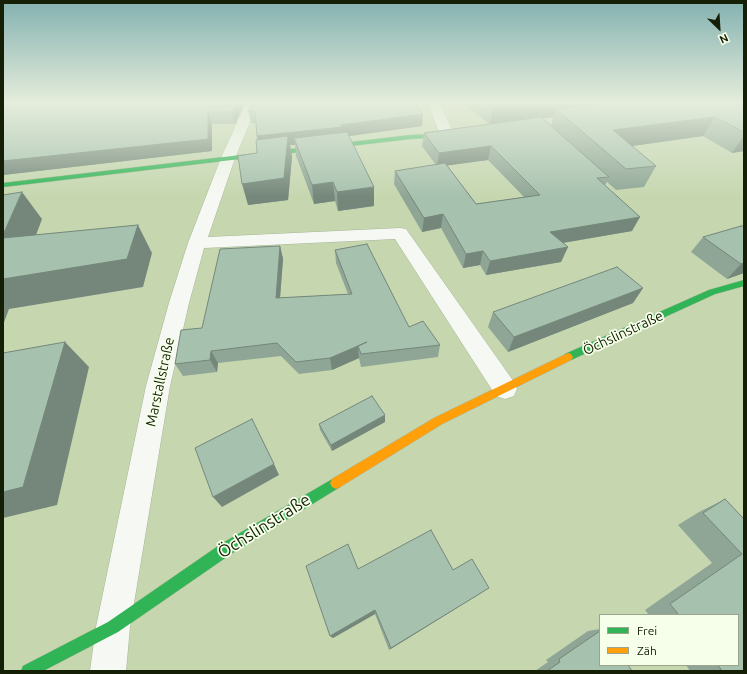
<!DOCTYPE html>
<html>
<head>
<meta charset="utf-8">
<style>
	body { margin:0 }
	#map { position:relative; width:747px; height:674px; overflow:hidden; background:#c6d7b0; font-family:Ubuntu,sans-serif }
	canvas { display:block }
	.frame { position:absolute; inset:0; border:4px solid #151f05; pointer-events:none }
	.legend { position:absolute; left:599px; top:614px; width:140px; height:52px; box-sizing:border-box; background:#f5ffea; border:1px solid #9ba58e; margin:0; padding:5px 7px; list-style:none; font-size:12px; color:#151f05 }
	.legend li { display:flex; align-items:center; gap:8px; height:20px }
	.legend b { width:20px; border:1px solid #9ba58e }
	.north { position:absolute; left:699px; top:8px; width:40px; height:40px; -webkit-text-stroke:3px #f5ffea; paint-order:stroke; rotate:155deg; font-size:11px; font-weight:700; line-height:16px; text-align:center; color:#151f05 }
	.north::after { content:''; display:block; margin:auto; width:14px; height:18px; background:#151f05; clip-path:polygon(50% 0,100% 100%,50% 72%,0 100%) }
</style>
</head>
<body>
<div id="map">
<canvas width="747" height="674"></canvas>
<div class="frame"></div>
<ul class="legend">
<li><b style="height:5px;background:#30b455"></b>Frei</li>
<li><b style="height:5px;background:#ff9f0a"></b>Zäh</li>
</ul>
<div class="north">N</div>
</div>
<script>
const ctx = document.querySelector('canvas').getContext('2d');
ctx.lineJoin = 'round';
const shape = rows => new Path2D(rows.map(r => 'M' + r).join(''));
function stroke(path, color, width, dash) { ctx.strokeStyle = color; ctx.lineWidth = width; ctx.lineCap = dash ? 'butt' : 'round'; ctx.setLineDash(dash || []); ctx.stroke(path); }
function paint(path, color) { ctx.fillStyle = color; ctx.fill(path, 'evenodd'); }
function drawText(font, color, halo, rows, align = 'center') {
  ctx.font = font + ' Ubuntu,sans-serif'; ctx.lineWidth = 3.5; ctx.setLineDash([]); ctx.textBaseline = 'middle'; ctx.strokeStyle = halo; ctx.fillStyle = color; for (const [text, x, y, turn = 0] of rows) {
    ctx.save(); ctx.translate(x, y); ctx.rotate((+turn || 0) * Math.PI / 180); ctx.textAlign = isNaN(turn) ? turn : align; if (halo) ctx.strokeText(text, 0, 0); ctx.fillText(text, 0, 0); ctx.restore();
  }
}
const street = shape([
	[246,103,258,103,235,158,208,237,400,228,406,229,514,382,517,389,514,396,505,399,496,396,395,239,204,248,189,303,170,386,130,627,126,671,90,671,96,627,146,386,169,303,188,243,221,158,246,103],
	[428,103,440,103,454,135,452,138,447,139,442,138,440,135,428,103]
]);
const fast = shape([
	[453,133,455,134,455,136,410,139,3,187,3,183,410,135,453,133],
	[744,280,744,286,715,294,571,360,565,360,563,357,565,354,709,290,744,280],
	[336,477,340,479,342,483,340,487,231,554,118,632,43,671,21,671,23,666,108,622,221,544,336,477]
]);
const slow = shape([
	[568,353,571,354,573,357,571,360,442,424,340,487,336,489,332,487,330,483,332,479,434,418,568,353]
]);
const wall = shape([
	[3,103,245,103,235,124,212,124,212,151,3,175],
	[252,103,422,126,349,136,374,206,338,211,335,201,314,204,296,156,295,145,290,145,292,157,288,200,248,205,257,153,257,140,256,123,251,123,248,111],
	[463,103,744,103,744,151,732,153,703,136,632,146,656,166,644,187,616,190,607,182,605,185,632,231,563,243,568,247,561,262,486,275,480,265,463,268,441,228,422,232,394,184,395,171,436,165,422,146,424,133,489,124],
	[553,117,551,126,542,118],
	[488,160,524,197,476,204,447,165],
	[744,226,744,273,727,279,691,252,703,237],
	[280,246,283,259,280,298,348,294,336,263,335,250,409,327,440,345,438,357,361,367,359,358,332,370,299,374,281,356,218,363,217,372,183,376,175,364,202,328],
	[643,288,633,303,508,352,488,327,493,312],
	[385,422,332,451,320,430,319,424],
	[725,499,744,519,744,671,690,671,686,665,738,665,738,615,649,615,645,610,712,563,678,525,699,512],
	[358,569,453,570,489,588,481,593,389,650,375,614,333,638,330,636],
	[600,629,600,665,632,671,535,671,548,662,546,660,588,631]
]);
const shadedWall = shape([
	[236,103,245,103,235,124,232,112],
	[514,103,667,103,556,109,553,117,490,124,494,105],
	[208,112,212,124,212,151,3,175,3,161],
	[423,114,422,126,343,137,294,138,295,145,290,145,292,157,288,200,248,205,242,184,259,149,257,136,341,125],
	[715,117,703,136,604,150,613,130],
	[744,135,744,151,732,153],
	[491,146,488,160,437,167,439,153],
	[333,182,335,201,314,204,312,185],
	[374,187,374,206,338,211,337,192],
	[22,192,42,219,25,265,3,240,3,235],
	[443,214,441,228,422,232,424,218],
	[640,217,632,231,544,246,550,232],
	[138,225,152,253,143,287,9,309,3,325,3,279],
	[280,246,283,259,279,311,276,298],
	[568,247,561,262,486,275,490,261],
	[483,251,480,265,463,268,466,254],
	[744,263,744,273,727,279,741,264],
	[643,288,633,303,508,352,514,337],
	[65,342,89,367,57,505,3,518,3,492],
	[367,342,358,346,359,358,332,370,330,358],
	[211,351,218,363,217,372,210,360],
	[385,415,385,422,332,451,331,445],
	[274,464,279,475,222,507,213,497],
	[489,588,481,593,389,650,391,648],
	[375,610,375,614,333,638,330,636]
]);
const building = shape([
	[3,103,236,103,232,112,208,112,208,139,3,161,3,103],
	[252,103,414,103,423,114,341,125,342,127,257,136,255,111,248,111,252,103],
	[491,103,514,103,494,105,491,103],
	[608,103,744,103,744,132,715,117,613,130,656,166,626,169,556,109,608,103],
	[541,117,609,177,597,178,640,217,550,232,568,247,490,261,483,251,466,254,443,214,424,218,395,171,445,163,476,204,540,195,491,146,439,153,424,133,541,117],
	[347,132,374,187,337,192,333,182,312,185,294,138,347,132],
	[288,136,284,178,242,184,238,156,257,153,256,140,288,136],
	[22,192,3,235,3,195,22,192],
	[138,225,127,259,3,279,3,238,138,225],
	[741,226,744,226,744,263,741,264,703,237,741,226],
	[367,244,409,327,423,321,440,345,361,354,358,346,367,342,330,358,296,362,277,343,211,351,210,360,175,364,181,330,202,328,220,249,280,246,276,298,352,294,335,250,367,244],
	[617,267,643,288,514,337,493,312,617,267],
	[65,342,23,487,3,492,3,353,65,342],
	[372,396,385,415,331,445,319,424,372,396],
	[252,419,274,464,213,497,195,448,252,419],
	[725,499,744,519,744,671,722,671,718,665,738,665,738,615,679,615,670,604,742,554,703,513,725,499],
	[431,530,453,570,472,559,489,588,391,648,375,610,330,636,306,566,348,544,358,569,431,530],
	[600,631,600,665,628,665,632,671,547,671,560,662,559,659,600,631]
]);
const streetNames = [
	["Öchslinstraße",623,333,-25],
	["Marstallstraße",160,382,-78]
];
const nearStreetnames = [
	["Öchslinstraße",264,526,-32]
];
stroke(street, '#a7b496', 1);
stroke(fast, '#a7b496', 1);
stroke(slow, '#a7b496', 1);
paint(street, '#f6f9f3');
paint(fast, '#30b455');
paint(slow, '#ff9f0a');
paint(wall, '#8fa696');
paint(shadedWall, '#74877a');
paint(building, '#a6c1ae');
stroke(building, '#74877a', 1);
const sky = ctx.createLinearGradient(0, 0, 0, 197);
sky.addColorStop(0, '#83b1b0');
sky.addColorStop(0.52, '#e5eddb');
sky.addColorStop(1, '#e5eddb00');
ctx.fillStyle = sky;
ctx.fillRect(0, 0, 747, 197);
drawText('14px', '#151f05', '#f5ffea', streetNames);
drawText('17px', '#151f05', '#f5ffea', nearStreetnames);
</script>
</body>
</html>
